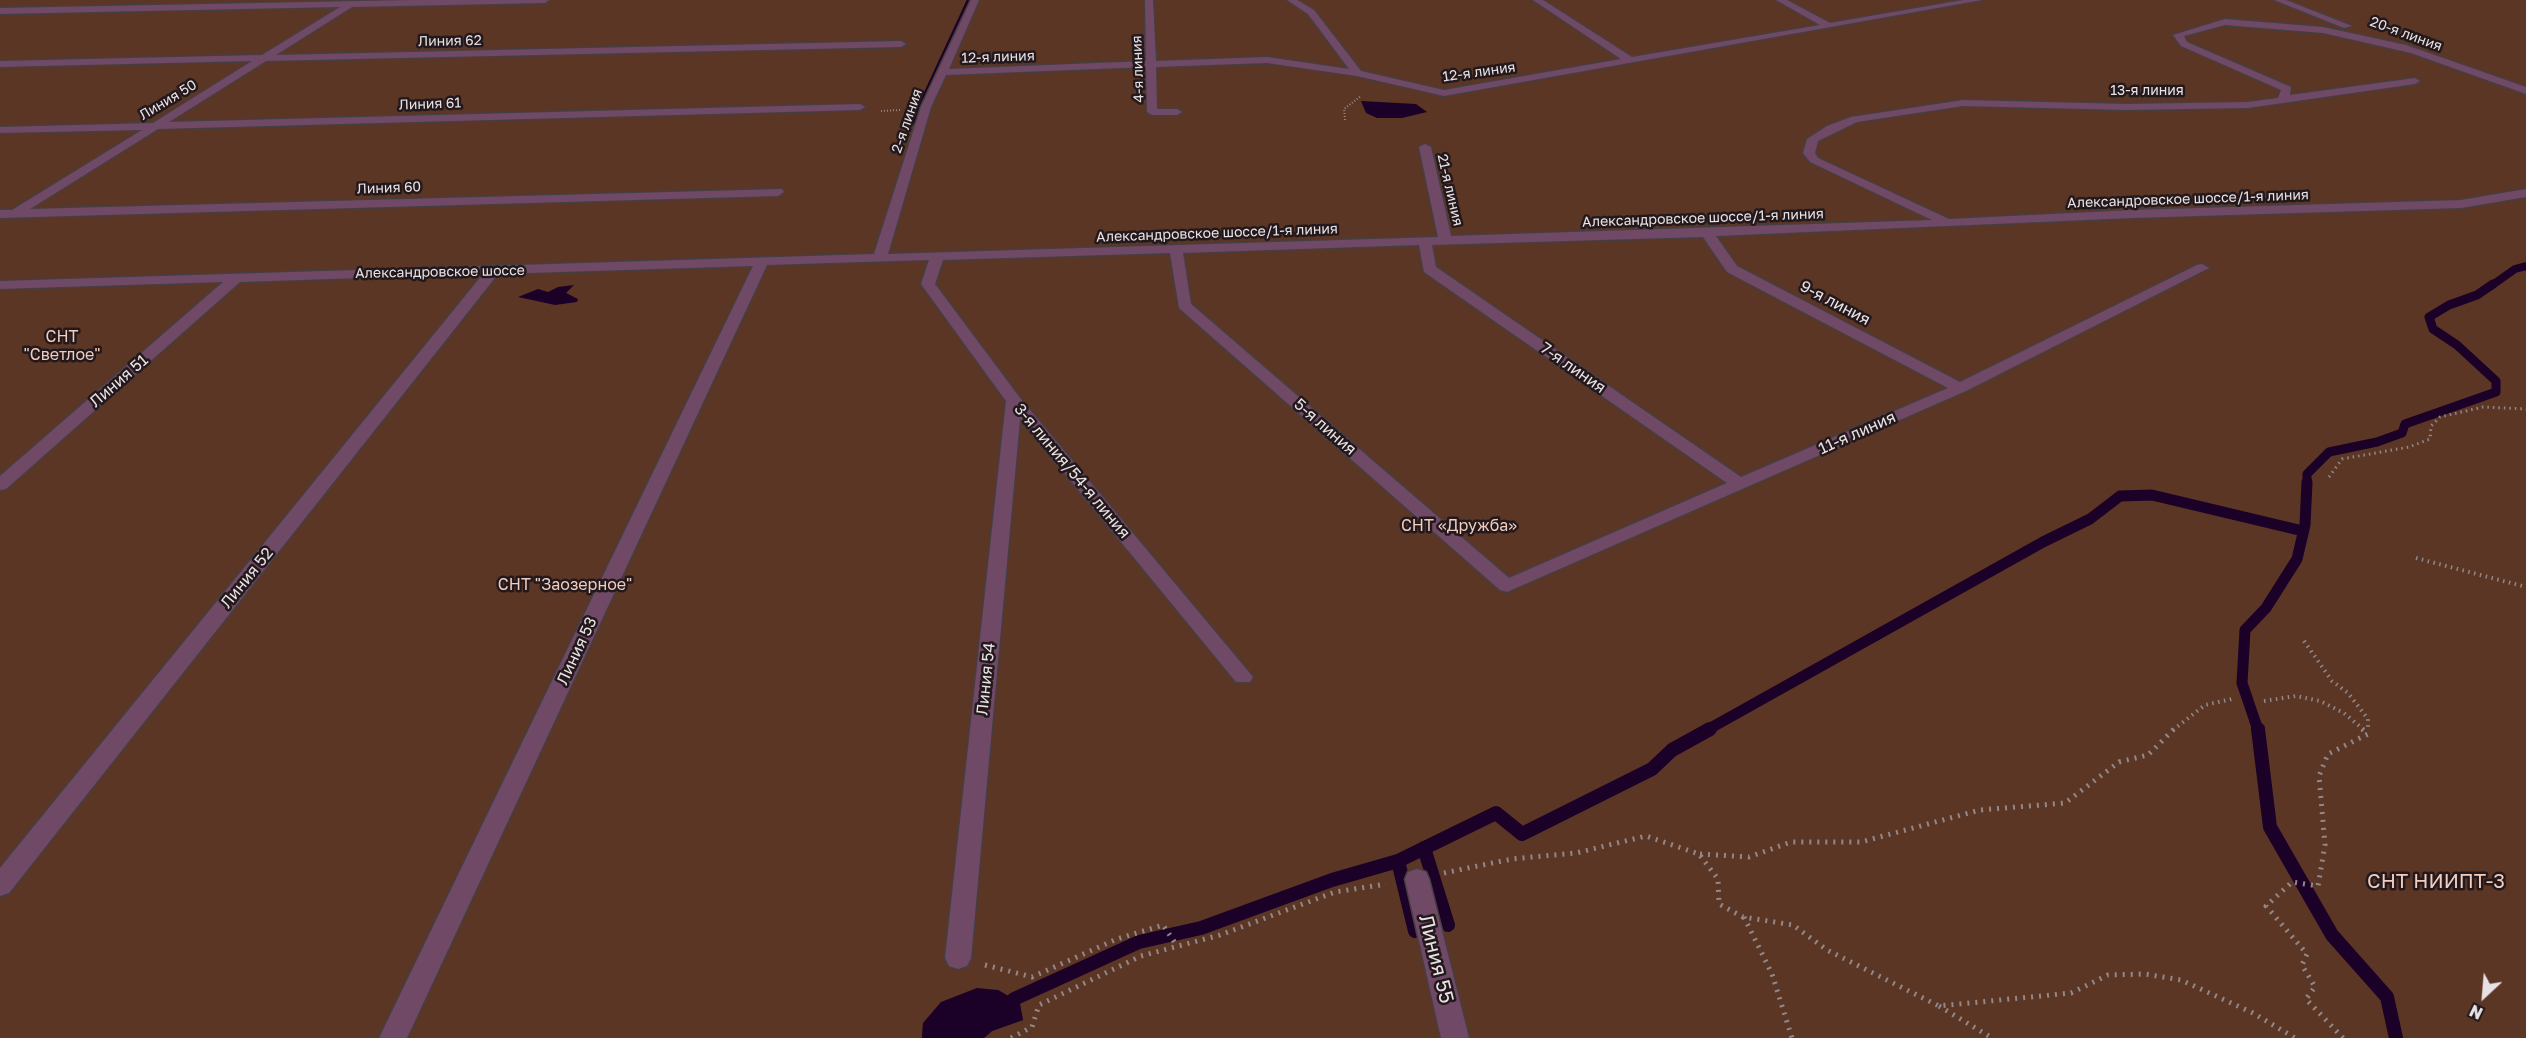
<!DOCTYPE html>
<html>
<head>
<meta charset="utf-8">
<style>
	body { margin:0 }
	#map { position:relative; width:2526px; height:1038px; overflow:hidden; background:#2d2326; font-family:"Golos Text",sans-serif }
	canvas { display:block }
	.north { position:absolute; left:2454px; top:966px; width:60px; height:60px; -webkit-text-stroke:4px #23191c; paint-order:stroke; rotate:206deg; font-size:16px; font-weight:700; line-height:24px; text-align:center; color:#e9e2e4 }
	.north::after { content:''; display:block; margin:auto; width:21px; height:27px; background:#e9e2e4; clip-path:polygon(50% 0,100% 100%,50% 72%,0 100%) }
</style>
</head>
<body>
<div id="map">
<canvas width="2526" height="1038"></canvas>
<div class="north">N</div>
</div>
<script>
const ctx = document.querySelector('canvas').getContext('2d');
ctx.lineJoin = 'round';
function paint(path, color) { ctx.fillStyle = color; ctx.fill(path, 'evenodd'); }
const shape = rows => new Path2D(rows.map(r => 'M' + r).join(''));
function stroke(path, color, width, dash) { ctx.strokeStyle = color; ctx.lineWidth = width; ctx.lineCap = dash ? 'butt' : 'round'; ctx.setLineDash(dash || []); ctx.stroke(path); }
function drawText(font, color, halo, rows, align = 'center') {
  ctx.font = font + ' "Golos Text",sans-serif'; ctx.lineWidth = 5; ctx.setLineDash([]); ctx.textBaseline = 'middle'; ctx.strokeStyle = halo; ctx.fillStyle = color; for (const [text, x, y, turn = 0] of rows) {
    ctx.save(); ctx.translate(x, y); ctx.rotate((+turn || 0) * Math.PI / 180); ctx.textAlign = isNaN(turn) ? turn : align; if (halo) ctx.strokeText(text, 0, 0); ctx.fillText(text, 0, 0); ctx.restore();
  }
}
const green = shape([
	[0,0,2526,0,2526,1038,984,1038,992,1031,1023,1020,1020,1004,998,990,923,1023,922,1038,0,1038]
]);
const water = shape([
	[1361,101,1416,104,1427,112,1402,118,1377,118,1366,113],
	[574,285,566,293,578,299,577,302,555,305,518,297,538,289,548,292,558,287],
	[977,988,998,990,1014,999,1020,1004,1023,1020,992,1031,984,1038,922,1038,923,1023,941,1002]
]);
const streamFar4 = shape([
	[914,121,970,0]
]);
const streamFar3 = shape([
	[2491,286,2515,269,2526,266]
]);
const streamFar2 = shape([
	[2307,483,2307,474,2329,452,2377,442,2402,433,2405,424,2496,392,2496,381,2457,345,2433,329,2429,317,2449,305,2477,295,2493,284]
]);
const streamFar1 = shape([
	[1707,730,2043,542,2090,519,2120,496,2152,495,2303,531],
	[2258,730,2242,683,2245,630,2266,608,2297,559,2305,525,2307,482]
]);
const stream = shape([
	[2258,729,2270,827,2332,935,2387,997,2396,1038],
	[1424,848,1448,925],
	[1398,861,1415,931],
	[1014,999,1139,942,1201,928,1332,880,1398,861,1496,813,1522,834,1652,769,1672,750,1710,729]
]);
const pathFar3 = shape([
	[881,111,900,110],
	[1345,120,1344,109,1361,96]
]);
const pathFar2 = shape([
	[2329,477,2342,459,2409,447,2430,439,2431,426,2440,417,2483,407,2526,409]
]);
const pathFar1 = shape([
	[2416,558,2526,587],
	[2304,641,2332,681,2348,693,2368,719,2368,730],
	[2264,701,2296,696,2320,701,2344,713,2364,730],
	[2173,730,2205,705,2232,699]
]);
const path = shape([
	[2362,729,2368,734],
	[1700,854,1749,857,1791,842,1861,842,1980,810,2065,803,2119,762,2148,755,2174,729],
	[1444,873,1512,859,1576,853,1646,836,1699,854,1718,879,1719,904,1743,917,1793,925,1827,950,1939,1006,2071,993,2108,975,2145,974,2181,980,2253,1013,2295,1038],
	[1744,917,1772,974,1792,1038],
	[985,965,1032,977,1117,939,1163,925,1177,946],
	[1939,1006,1992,1038],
	[1011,1038,1032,1027,1039,1005,1141,956,1220,935,1335,892,1386,884],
	[2343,1038,2306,999,2315,987,2302,965,2307,954,2266,906,2292,882,2318,886,2325,845,2319,776,2328,754,2368,734,2368,729]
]);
const minor = shape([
	[412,0,549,0,545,3,352,7,276,55,901,41,906,44,901,47,266,61,169,122,860,104,865,107,860,110,158,129,30,209,782,189,784,192,778,196,0,218,0,210,12,210,142,130,0,133,0,127,153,123,252,61,0,67,0,61,262,55,340,7,0,14,0,8,412,0],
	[971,0,979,0,949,69,1146,61,1145,0,1153,0,1156,61,1267,57,1349,69,1308,14,1287,0,1297,0,1314,10,1361,71,1444,90,1621,59,1533,0,1543,0,1632,57,1820,25,1776,0,1787,0,1830,23,1963,0,1982,0,1444,96,1357,76,1267,63,1156,67,1157,109,1177,109,1182,112,1177,115,1152,115,1147,112,1146,67,946,75,931,107,888,254,1438,237,1419,147,1425,144,1431,147,1451,236,1932,220,1810,162,1803,153,1807,139,1827,126,1851,117,1963,100,2126,104,2248,102,2278,98,2281,90,2181,46,2173,35,2225,19,2323,27,2406,45,2526,87,2526,94,2411,53,2323,33,2225,25,2184,36,2187,42,2291,87,2290,95,2415,78,2420,81,2415,84,2248,108,2126,110,1963,106,1857,122,1818,141,1815,153,1818,158,1949,219,2133,210,2461,200,2526,189,2526,197,2461,208,2133,218,1716,236,1737,266,1960,382,2197,265,2202,264,2209,268,1966,391,1507,592,1500,590,1179,308,1170,253,943,260,935,284,1020,398,1253,677,1250,682,1236,682,1020,419,971,958,967,966,958,969,949,966,945,958,1006,401,921,284,929,260,767,265,407,1038,379,1038,753,266,498,274,9,893,0,896,0,868,483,274,240,282,6,489,0,490,0,476,223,282,0,289,0,281,874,254,921,107,971,0],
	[1703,237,1727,272,1948,388,1741,477,1436,267,1432,245,1703,237],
	[1419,245,1424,272,1727,483,1509,578,1191,304,1183,253,1419,245],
	[2274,0,2286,0,2352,26,2344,28,2274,0],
	[1417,869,1426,872,1429,879,1469,1038,1441,1038,1405,879,1408,872,1417,869]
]);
const farStreetnames = [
	["20-я линия",2406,34,20],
	["Линия 62",450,41,-1],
	["12-я линия",998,57,-2],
	["4-я линия",1138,69,-92],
	["12-я линия",1479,72,-8],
	["13-я линия",2147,91],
	["Линия 50",168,100,-31],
	["Линия 61",430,104,-2],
	["2-я линия",907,121,-71],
	["Линия 60",389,188,-2],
	["21-я линия",1450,190,77],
	["Александровское шоссе/1-я линия",2188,199,-2],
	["Александровское шоссе/1-я линия",1703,218,-2],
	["Александровское шоссе/1-я линия",1217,233,-2],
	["Александровское шоссе",440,272,-1]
];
const streetNames = [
	["9-я линия",1835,303,28],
	["7-я линия",1573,368,35],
	["Линия 51",119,381,-41],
	["5-я линия",1325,427,41],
	["11-я линия",1857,433,-24],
	["3-я линия/54-я линия",1072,471,50],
	["Линия 52",247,578,-51],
	["Линия 53",577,651,-65],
	["Линия 54",986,679,-84]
];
const parkNames = [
	["СНТ",62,337],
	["\"Светлое\"",62,355],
	["СНТ «Дружба»",1459,526],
	["СНТ \"Заозерное\"",565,585]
];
const nearParknames = [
	["СНТ НИИПТ-3",2436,882]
];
const nearStreetnames = [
	["Линия 55",1436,959,76]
];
paint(green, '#5c3625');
paint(water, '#1b0027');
stroke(streamFar4, '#1b0027', 6);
stroke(streamFar3, '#1b0027', 8);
stroke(streamFar2, '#1b0027', 9);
stroke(streamFar1, '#1b0027', 11);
stroke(stream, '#1b0027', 14);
stroke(minor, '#473e41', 3);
stroke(pathFar3, '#90888a', 2, [1, 2]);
stroke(pathFar2, '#90888a', 3, [1.5, 4]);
stroke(pathFar1, '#90888a', 4, [1.5, 4.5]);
stroke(path, '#90888a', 5, [2, 6]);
paint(minor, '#6f4965');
drawText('14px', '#e9e2e4', '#23191c', farStreetnames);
drawText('16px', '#e9e2e4', '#23191c', streetNames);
drawText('16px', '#f2cdbe', '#23191c', parkNames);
drawText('20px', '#f2cdbe', '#23191c', nearParknames);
drawText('20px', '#e9e2e4', '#23191c', nearStreetnames);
</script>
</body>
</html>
